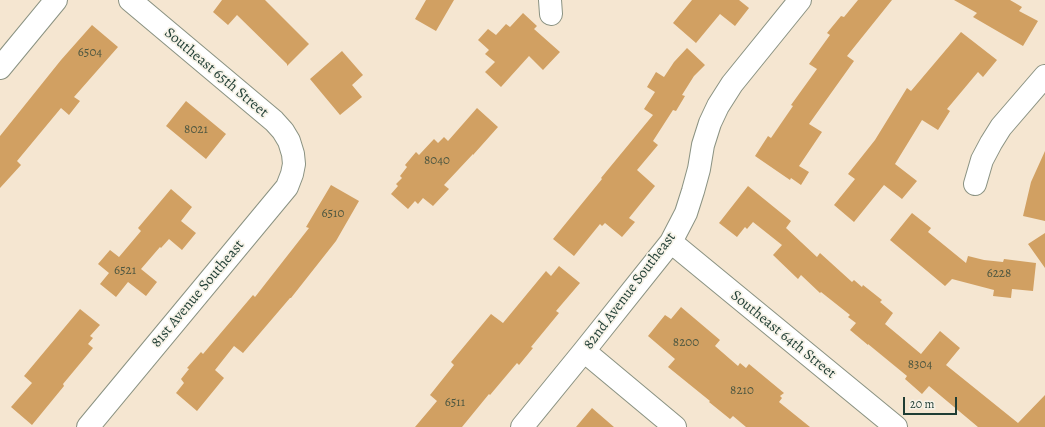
<!DOCTYPE html>
<html>
<head>
<meta charset="utf-8">
<style>
	body { margin:0 }
	#map { position:relative; width:1045px; height:427px; overflow:hidden; background:#f5e6d1; font-family:Alegreya,serif }
	canvas { display:block }
	.scale { position:absolute; left:903px; top:397px; width:54px; height:18px; box-sizing:border-box; border:2px solid #1f3d34; border-top:0; padding-left:5px; font-size:12px; line-height:14px; white-space:nowrap; color:#1f3d34; -webkit-text-stroke:3px #f7f3e8; paint-order:stroke }
</style>
</head>
<body>
<div id="map">
<canvas width="1045" height="427"></canvas>
<div class="scale">20 m</div>
</div>
<script>
const ctx = document.querySelector('canvas').getContext('2d');
ctx.lineJoin = 'round';
function paint(path, color) { ctx.fillStyle = color; ctx.fill(path, 'evenodd'); }
const shape = rows => new Path2D(rows.map(r => 'M' + r).join(''));
function stroke(path, color, width, dash) { ctx.strokeStyle = color; ctx.lineWidth = width; ctx.lineCap = dash ? 'butt' : 'round'; ctx.setLineDash(dash || []); ctx.stroke(path); }
function drawText(font, color, halo, rows, align = 'center') {
  ctx.font = font + ' Alegreya,serif'; ctx.lineWidth = 3.5; ctx.setLineDash([]); ctx.textBaseline = 'middle'; ctx.strokeStyle = halo; ctx.fillStyle = color; for (const [text, x, y, turn = 0] of rows) {
    ctx.save(); ctx.translate(x, y); ctx.rotate((+turn || 0) * Math.PI / 180); ctx.textAlign = isNaN(turn) ? turn : align; if (halo) ctx.strokeText(text, 0, 0); ctx.fillText(text, 0, 0); ctx.restore();
  }
}
const building = shape([
	[222,0,265,0,309,44,287,66,287,64,237,15,228,25,213,12],
	[426,0,454,0,436,31,415,19],
	[692,0,739,0,749,8,735,26,720,14,696,43,673,23],
	[858,0,892,0,847,56,854,61,809,124,822,132,799,166,809,172,801,185,791,178,790,180,755,156,768,136,771,138,793,106,791,105,817,69,809,64,830,35,827,33,841,16,844,17],
	[954,0,1010,0,1022,7,1019,11,1038,21,1023,46,973,17,977,13],
	[523,13,537,26,534,29,560,52,543,70,529,56,501,87,485,72,495,62,485,54,489,50,478,40,488,29,496,35,506,24,510,27],
	[92,25,118,47,74,97,80,101,69,115,61,108,17,161,21,165,0,188,0,136,61,60],
	[961,32,997,60,983,77,978,72,947,109,950,111,938,130,922,120,895,164,917,181,902,199,884,185,854,222,834,205,855,179,848,174,875,140,907,88,911,91],
	[687,48,705,65,694,76,682,95,685,96,676,111,673,110,653,141,658,145,637,170,655,186,629,218,635,222,622,237,605,223,602,226,600,224,574,256,553,239,602,179,601,178,653,115,644,109,655,92,647,87,656,72,664,77,674,62],
	[342,51,363,75,352,85,362,97,340,115,310,79],
	[186,101,226,134,206,159,166,126],
	[477,108,498,127,473,155,473,154,444,185,449,189,433,206,423,198,418,204,415,201,408,209,391,194,398,186,396,184,402,178,400,176,407,167,405,165,416,152,419,155,434,139,438,143,444,137,448,141],
	[1045,151,1045,221,1023,216,1031,182],
	[331,185,359,201,336,241,291,298,290,298,243,353,234,346,215,370,224,378,197,411,176,393,184,383,181,379,189,369,187,368,201,352,203,354,253,295,255,297,309,228,306,227],
	[748,186,791,221,786,228,817,257,820,253,852,282,854,280,862,287,863,285,882,300,880,302,893,313,885,324,921,354,940,331,960,348,946,365,1018,423,1045,395,1045,427,978,427,929,386,922,394,905,379,907,376,868,344,868,345,850,330,856,323,848,317,850,315,821,292,820,293,801,275,798,279,773,255,782,245,753,222,747,229,745,227,737,237,719,223],
	[171,189,192,207,181,221,196,233,182,250,169,239,161,248,160,247,141,269,157,282,146,296,128,282,116,297,100,284,109,273,98,264,110,250,119,257,141,231,138,228],
	[912,213,931,228,928,232,966,263,968,256,984,260,1003,262,1004,259,1036,263,1033,291,1012,289,1011,298,993,296,994,290,952,279,945,286,890,240],
	[1045,233,1045,268,1028,244],
	[559,266,580,283,556,311,559,313,531,347,533,348,519,365,517,363,490,395,489,394,462,427,415,427,437,401,430,395,454,365,451,362,491,314,503,323,546,271,551,276],
	[681,307,720,340,715,346,738,366,740,363,746,368,749,364,784,393,780,396,782,398,779,402,810,427,746,427,733,416,730,419,709,402,710,401,668,367,675,359,648,336,665,315,671,319],
	[80,309,100,325,90,336,93,338,88,344,93,348,63,384,64,386,32,425,11,407,32,383,24,376],
	[592,408,614,427,576,427]
]);
const minor = shape([
	[550,0,551,14],
	[0,68,56,0],
	[975,184,982,160,991,143,1001,127,1045,76],
	[671,242,896,427],
	[584,351,675,427],
	[88,427,287,187,292,174,294,164,293,154,289,141,283,131,274,121,130,0],
	[522,427,584,351,671,242,686,213,693,191,699,169,703,145,710,123,718,106,732,84,800,0]
]);
const numberNames = [
	["6504",90,53],
	["8021",196,130],
	["8040",437,161],
	["6510",333,214],
	["6521",125,271],
	["6228",999,274],
	["8200",686,343],
	["8304",920,365],
	["8210",742,391],
	["6511",455,403]
];
const streetNames = [
	["Southeast 65th Street",216,73,40],
	["82nd Avenue Southeast",630,291,-53],
	["81st Avenue Southeast",198,294,-50],
	["Southeast 64th Street",783,335,39]
];
paint(building, '#d1a062');
stroke(minor, '#8a9282', 24);
stroke(minor, '#fff', 22);
drawText('13px', '#4c5640', null, numberNames);
drawText('15px', '#1f3d34', '#f7f3e8', streetNames);
</script>
</body>
</html>
